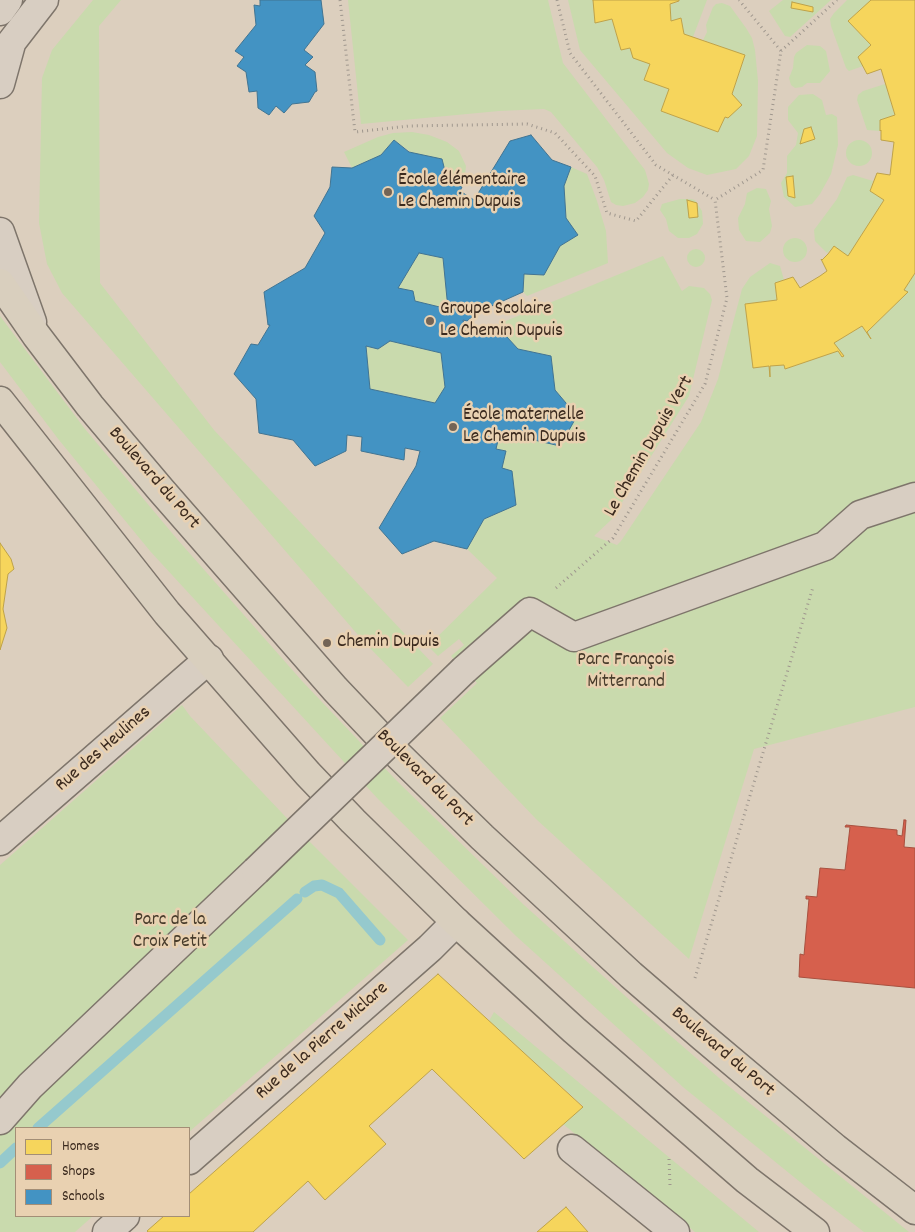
<!DOCTYPE html>
<html>
<head>
<meta charset="utf-8">
<style>
	body { margin:0 }
	#map { position:relative; width:915px; height:1232px; overflow:hidden; background:#dccfbe; font-family:Dekko,sans-serif }
	canvas { display:block }
	.legend { position:absolute; left:15px; top:1127px; width:175px; height:90px; box-sizing:border-box; background:#e9d1b1; border:1px solid #a38e76; margin:0; padding:6px 9px; list-style:none; font-size:15px; color:#3b2a1e }
	.legend li { display:flex; align-items:center; gap:10px; height:25px }
	.legend b { width:25px; border:1px solid #a38e76 }
</style>
</head>
<body>
<div id="map">
<canvas width="915" height="1232"></canvas>
<ul class="legend">
<li><b style="height:14px;background:#f6d55c"></b>Homes</li>
<li><b style="height:14px;background:#d6604d"></b>Shops</li>
<li><b style="height:14px;background:#4393c3"></b>Schools</li>
</ul>
</div>
<script>
const ctx = document.querySelector('canvas').getContext('2d');
ctx.lineJoin = 'round';
function paint(path, color) { ctx.fillStyle = color; ctx.fill(path, 'evenodd'); }
const shape = rows => new Path2D(rows.map(r => 'M' + r).join(''));
function stroke(path, color, width, dash) { ctx.strokeStyle = color; ctx.lineWidth = width; ctx.lineCap = dash ? 'butt' : 'round'; ctx.setLineDash(dash || []); ctx.stroke(path); }
function drawText(font, color, halo, rows, align = 'center') {
  ctx.font = font + ' Dekko,sans-serif'; ctx.lineWidth = 5; ctx.setLineDash([]); ctx.textBaseline = 'middle'; ctx.strokeStyle = halo; ctx.fillStyle = color; for (const [text, x, y, turn = 0] of rows) {
    ctx.save(); ctx.translate(x, y); ctx.rotate((+turn || 0) * Math.PI / 180); ctx.textAlign = isNaN(turn) ? turn : align; if (halo) ctx.strokeText(text, 0, 0); ctx.fillText(text, 0, 0); ctx.restore();
  }
}
const green = shape([
	[93,0,121,0,99,26,100,283,214,430,433,664,408,687,365,643,62,293,47,264,39,223,42,78,52,50],
	[348,0,548,0,563,63,645,170,649,184,648,190,643,197,635,203,623,206,616,205,611,202,604,180,597,167,551,112,544,109,499,111,361,124],
	[568,0,593,0,595,22,612,19,621,50,630,48,650,64,645,80,669,89,661,111,718,132,725,117,728,118,732,94,745,56,703,40,707,32,706,25,713,7,716,4,722,3,730,6,746,28,752,38,755,50,758,81,757,136,749,156,736,169,707,175,688,168,667,153,580,50],
	[679,0,707,0,693,37,684,34,681,18,671,21,670,4,679,2],
	[783,0,831,0,790,37,785,36,769,11],
	[847,0,871,0,848,21,871,45,858,57,863,66,849,71,846,68,831,26,830,19,834,13],
	[807,45,820,46,826,51,830,71,820,83,807,83,802,87,795,88,791,85,789,78,793,68,794,57,796,53],
	[885,84,895,115,880,120,880,131,867,130,857,100,858,95,863,91],
	[813,94,822,100,826,115,832,114,837,117,838,145,831,174,820,194,812,204,795,207,784,197,781,183,787,173,787,156,796,145,798,133,788,120,788,107,799,95],
	[412,132,429,135,447,142,459,151,466,166,465,175,462,187,447,179,394,140,381,155,352,168,344,152,378,137,393,133],
	'846 153a13 13 0 1 1 26 0a13 13 0 1 1-26 0Z',
	[571,167,587,174,597,201,606,231,608,263,527,296,523,292,524,274,544,275,560,246,578,235,566,218,564,186],
	[853,175,873,181,870,191,884,200,848,256,834,246,827,253,815,241,814,230,837,199,847,177],
	[757,188,766,189,771,201,769,209,772,226,770,233,760,242,746,241,739,230,738,218,745,204,747,193],
	[680,199,691,199,695,200,702,211,703,224,697,234,689,238,678,238,669,231,666,219,660,210,662,204],
	'783 250a12 12 0 1 1 24 0a12 12 0 1 1-24 0Z',
	'687 258a9 9 0 1 1 18 0a9 9 0 1 1-18 0Z',
	[419,253,443,258,448,309,415,301,413,291,398,288],
	[663,256,682,291,689,286,704,288,710,294,712,300,689,396,611,520,594,536,617,545,621,541,701,422,718,379,742,289,750,277,770,263,780,266,784,280,775,283,777,300,745,304,753,368,769,366,770,375,770,366,784,365,785,369,838,351,843,357,834,343,862,326,871,339,867,332,907,293,904,290,915,273,915,707,754,749,689,959,536,819,440,718,477,683,451,656,464,645,459,639,438,656,428,646,497,578,467,549,484,519,516,505,512,471,502,468,506,451,496,449,500,432,560,446,577,416,555,390,551,356,518,349,496,325],
	[0,316,85,429,177,539,302,681,396,780,524,905,633,1003,726,1084,909,1232,864,1232,821,1199,683,1087,516,936,378,799,150,551,59,440,0,362],
	[390,341,441,353,445,387,435,403,370,389,366,346,378,349],
	[182,705,190,716,300,832,408,940,189,1132,189,1128,16,1128,16,1216,93,1216,75,1232,0,1232,0,865],
	[494,1012,759,1232,695,1232,563,1124,583,1106,489,1021]
]);
const homes = shape([
	[593,0,679,0,679,1,670,4,671,21,681,18,684,34,745,55,732,94,742,105,728,118,725,117,718,132,661,111,669,89,644,80,650,64,633,58,630,48,621,50,612,19,595,23,593,0],
	[871,0,915,0,915,273,904,290,908,292,867,332,871,339,862,326,834,343,844,356,842,357,838,351,785,369,784,365,770,366,770,377,769,366,753,368,745,304,777,300,775,283,793,277,800,288,820,276,827,271,821,259,822,260,828,254,834,246,848,256,884,200,870,191,877,173,890,175,894,142,881,140,881,130,880,131,880,120,895,115,881,69,867,74,858,57,871,45,848,21,871,0],
	[792,2,813,7,813,12,791,8,792,2],
	[811,127,815,139,800,144,804,129,811,127],
	[793,176,795,198,788,196,786,177,793,176],
	[687,200,697,203,698,217,689,218,687,200],
	[0,543,11,559,14,569,8,574,3,609,7,628,0,650,0,543],
	[438,974,583,1107,524,1159,432,1069,369,1126,386,1144,325,1200,308,1181,253,1232,148,1232,147,1231,164,1216,189,1216,189,1194,438,974],
	[566,1207,588,1232,537,1232,566,1207]
]);
const shops = shape([
	[904,820,906,820,904,847,915,848,915,988,799,977,800,954,804,955,809,899,806,899,806,896,817,897,820,868,845,870,850,827,845,827,846,825,897,830,897,835,902,836,904,820]
]);
const schools = shape([
	[260,0,321,0,324,24,304,50,313,57,305,65,315,72,317,91,315,92,309,102,292,104,284,113,276,106,269,115,258,108,257,91,249,92,246,72,237,66,244,57,235,51,256,25,254,5,260,6,260,0],
	[531,135,552,160,571,167,564,186,566,218,578,235,560,246,544,275,524,274,523,292,476,313,473,311,472,317,467,321,463,320,466,337,496,325,518,349,551,356,555,390,577,416,560,446,500,432,496,449,506,451,502,468,512,471,516,505,484,519,467,549,434,541,402,554,379,528,416,466,420,451,405,448,404,460,361,451,362,437,347,435,346,451,315,466,293,440,259,433,256,399,234,374,251,344,258,345,270,325,268,325,264,292,305,268,325,233,314,216,330,187,332,167,352,168,381,155,394,140,409,152,442,159,447,179,462,187,460,191,474,200,510,141,531,135],
	[419,253,443,258,448,309,415,301,413,291,398,288,419,253],
	[390,341,441,353,445,387,435,403,370,389,366,346,378,349,390,341]
]);
const stream = shape([
	[305,892,314,886,322,885,339,893,380,940],
	[38,1128,297,899],
	[0,1163,16,1148]
]);
const path = shape([
	[340,0,355,132,409,126,527,124,555,133,595,176,607,213,636,221,673,175],
	[557,0,570,53,656,165,715,200],
	[781,51,837,0],
	[556,588,613,538,705,384,727,298,715,200,763,170,781,51,739,0],
	[695,978,813,587],
	[669,1159,670,1185]
]);
const minor = shape([
	[0,11,8,0],
	[0,57,44,0],
	[0,84,11,44],
	[0,232,32,322],
	[464,670,530,612,574,637,825,546,860,515,915,497],
	[0,841,209,659],
	[0,1120,30,1086,256,871],
	[572,1149,675,1232],
	[189,1160,430,948,456,922],
	[107,1232,125,1216]
]);
const major = shape([
	[0,283,36,335,90,406,161,490,335,689,389,746,482,837,631,975,703,1037,835,1148,915,1210],
	[0,401,167,613,308,774,353,821,456,922,574,1030,747,1180,815,1232]
]);
const minorBridge = shape([
	[256,871,464,670]
]);
const markers = [
	[388,192,5,"#736456"],
	[430,321,5,"#736456"],
	[453,427,5,"#736456"],
	[327,643,5,"#736456"]
];
const poiNames = [
	["École élémentaire",398,181],
	["Le Chemin Dupuis",398,203],
	["Groupe Scolaire",440,310],
	["Le Chemin Dupuis",440,332],
	["École maternelle",463,416],
	["Le Chemin Dupuis",463,438],
	["Chemin Dupuis",337,643]
];
const streetNames = [
	["Le Chemin Dupuis Vert",650,447,-60],
	["Boulevard du Port",153,479,49],
	["Rue des Heulines",104,750,-41],
	["Boulevard du Port",424,779,45],
	["Rue de la Pierre Miclare",323,1042,-41],
	["Boulevard du Port",722,1053,40]
];
const parkNames = [
	["Parc François",626,661],
	["Mitterrand",626,683],
	["Parc de la",170,921],
	["Croix Petit",170,943]
];
paint(green, '#c9daad');
paint(homes, '#f6d55c');
stroke(homes, '#bea249', 1);
paint(shops, '#d6604d');
stroke(shops, '#a8503f', 1);
paint(schools, '#4393c3');
stroke(schools, '#417492', 1);
stroke(stream, '#95c9cd', 11);
stroke(minor, '#7e756b', 31);
stroke(major, '#7e756b', 31);
stroke(path, '#9f978e', 3, [1, 4]);
stroke(minor, '#d8cec2', 28);
stroke(major, '#d9cfbe', 28);
stroke(minorBridge, '#7e756b', 31, []);
stroke(minorBridge, '#d8cec2', 28);
for (const [x, y, r, color] of markers) { const dot = new Path2D(); dot.arc(x, y, r, 0, 2 * Math.PI); ctx.fillStyle = color; ctx.fill(dot); stroke(dot, '#e9d1b1', 2); }
drawText('19px', '#3b2a1e', '#e9d1b1', poiNames, 'left');
drawText('19px', '#3b2a1e', '#e9d1b1', streetNames);
drawText('19px', '#483c2b', '#e9d1b1', parkNames);
</script>
</body>
</html>
